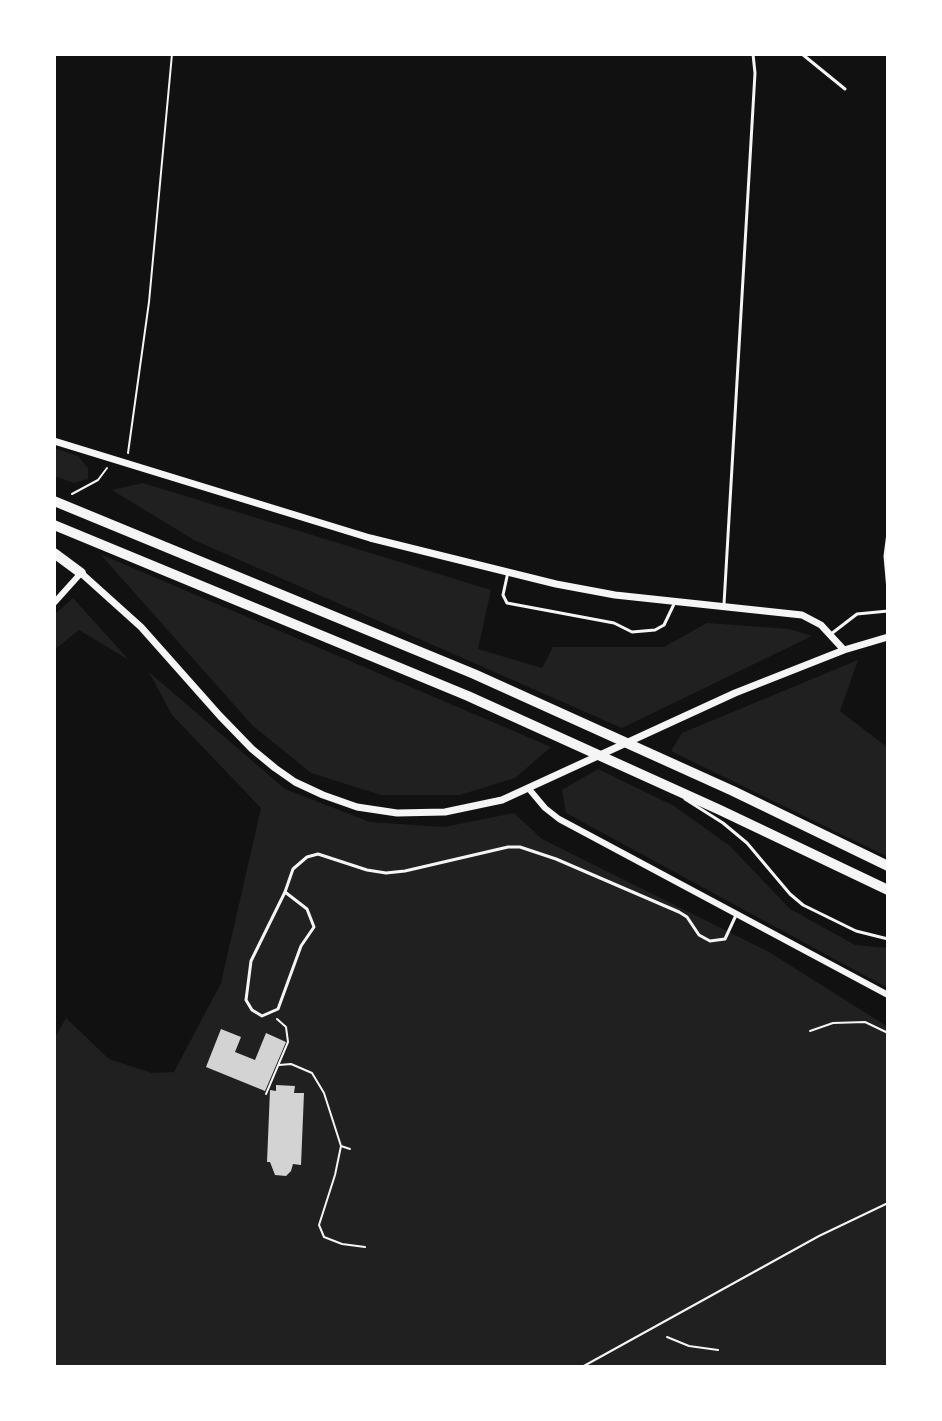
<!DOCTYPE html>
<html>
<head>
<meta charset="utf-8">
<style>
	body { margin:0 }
	#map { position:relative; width:942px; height:1421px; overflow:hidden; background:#111; font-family:"Open Sans",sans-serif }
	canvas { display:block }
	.frame { position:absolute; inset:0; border:56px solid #fff; pointer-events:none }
</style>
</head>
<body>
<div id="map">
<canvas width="942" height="1421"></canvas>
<div class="frame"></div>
</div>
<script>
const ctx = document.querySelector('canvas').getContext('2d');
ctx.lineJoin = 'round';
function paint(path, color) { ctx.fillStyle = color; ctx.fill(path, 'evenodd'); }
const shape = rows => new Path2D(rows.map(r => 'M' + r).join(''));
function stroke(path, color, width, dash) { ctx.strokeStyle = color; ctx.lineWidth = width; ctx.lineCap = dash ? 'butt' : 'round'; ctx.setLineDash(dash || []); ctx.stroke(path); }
const green = shape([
	[54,448,78,456,88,468,88,479,74,483,54,476],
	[143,483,491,590,478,649,542,668,553,647,664,647,707,623,789,629,812,636,622,728,194,540,112,490],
	[100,554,551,747,515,778,460,795,381,795,311,773,252,725],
	[73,598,129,660,79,630,54,650,54,615],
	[858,660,840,711,888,748,888,857,671,751,682,733],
	[149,672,285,789,370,822,444,827,514,813,542,839,769,952,888,1027,888,1367,54,1367,54,1039,66,1018,109,1059,152,1073,174,1072,221,983,261,808,172,715],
	[598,769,674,806,730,846,790,909,855,945,888,948,888,988,566,813,562,790]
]);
const building = shape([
	[221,1029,241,1037,235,1052,255,1060,266,1033,286,1042,265,1091,206,1067],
	[276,1085,295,1086,294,1093,304,1093,301,1165,293,1164,291,1171,286,1176,275,1175,270,1162,267,1162,270,1090,276,1091]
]);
const path = shape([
	[128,453,149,302,172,54],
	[72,494,98,480,107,468],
	[810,1031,833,1023,865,1022,888,1033],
	[279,1065,291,1064,312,1073,324,1093,341,1146,350,1149],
	[266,1094,288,1042,286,1027,277,1019],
	[341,1146,335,1175,319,1225,324,1237,342,1244,365,1247],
	[667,1337,689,1346,718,1350],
	[582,1367,819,1236,888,1203]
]);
const service = shape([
	[802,54,845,89],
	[888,533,885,556,888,590],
	[508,572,503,595,507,603,614,623,632,632,655,630,664,625,675,602],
	[724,604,755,73,753,54],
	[831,634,857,614,888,611],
	[685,799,723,823,747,843,790,894,803,905,856,931,888,939],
	[285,892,307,909,314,927,301,946,278,1009,262,1016,252,1010,246,1000,251,961,285,892,293,869,307,857,318,854,367,870,386,873,405,871,508,847,520,847,556,859,679,912,687,917,699,935,710,941,725,939,737,913]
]);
const minor = shape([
	[54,603,81,573],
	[529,789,545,808,559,819,888,995]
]);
const tertiary = shape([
	[54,441,370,538,556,584,615,595,802,615,821,625,844,650],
	[81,573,141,627,220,716,252,749,275,768,295,782,323,795,357,807,397,813,445,812,502,800,735,693,844,650,888,637]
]);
const trunk = shape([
	[54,501,474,674,733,791,888,866],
	[54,525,468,696,720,810,888,890],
	[54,553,81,573]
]);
paint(green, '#202020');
paint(building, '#d3d3d3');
stroke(path, '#f5f5f5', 2);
stroke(service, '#f5f5f5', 3);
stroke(minor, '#f5f5f5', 6);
stroke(tertiary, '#f5f5f5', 7);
stroke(trunk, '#f5f5f5', 10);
</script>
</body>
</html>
